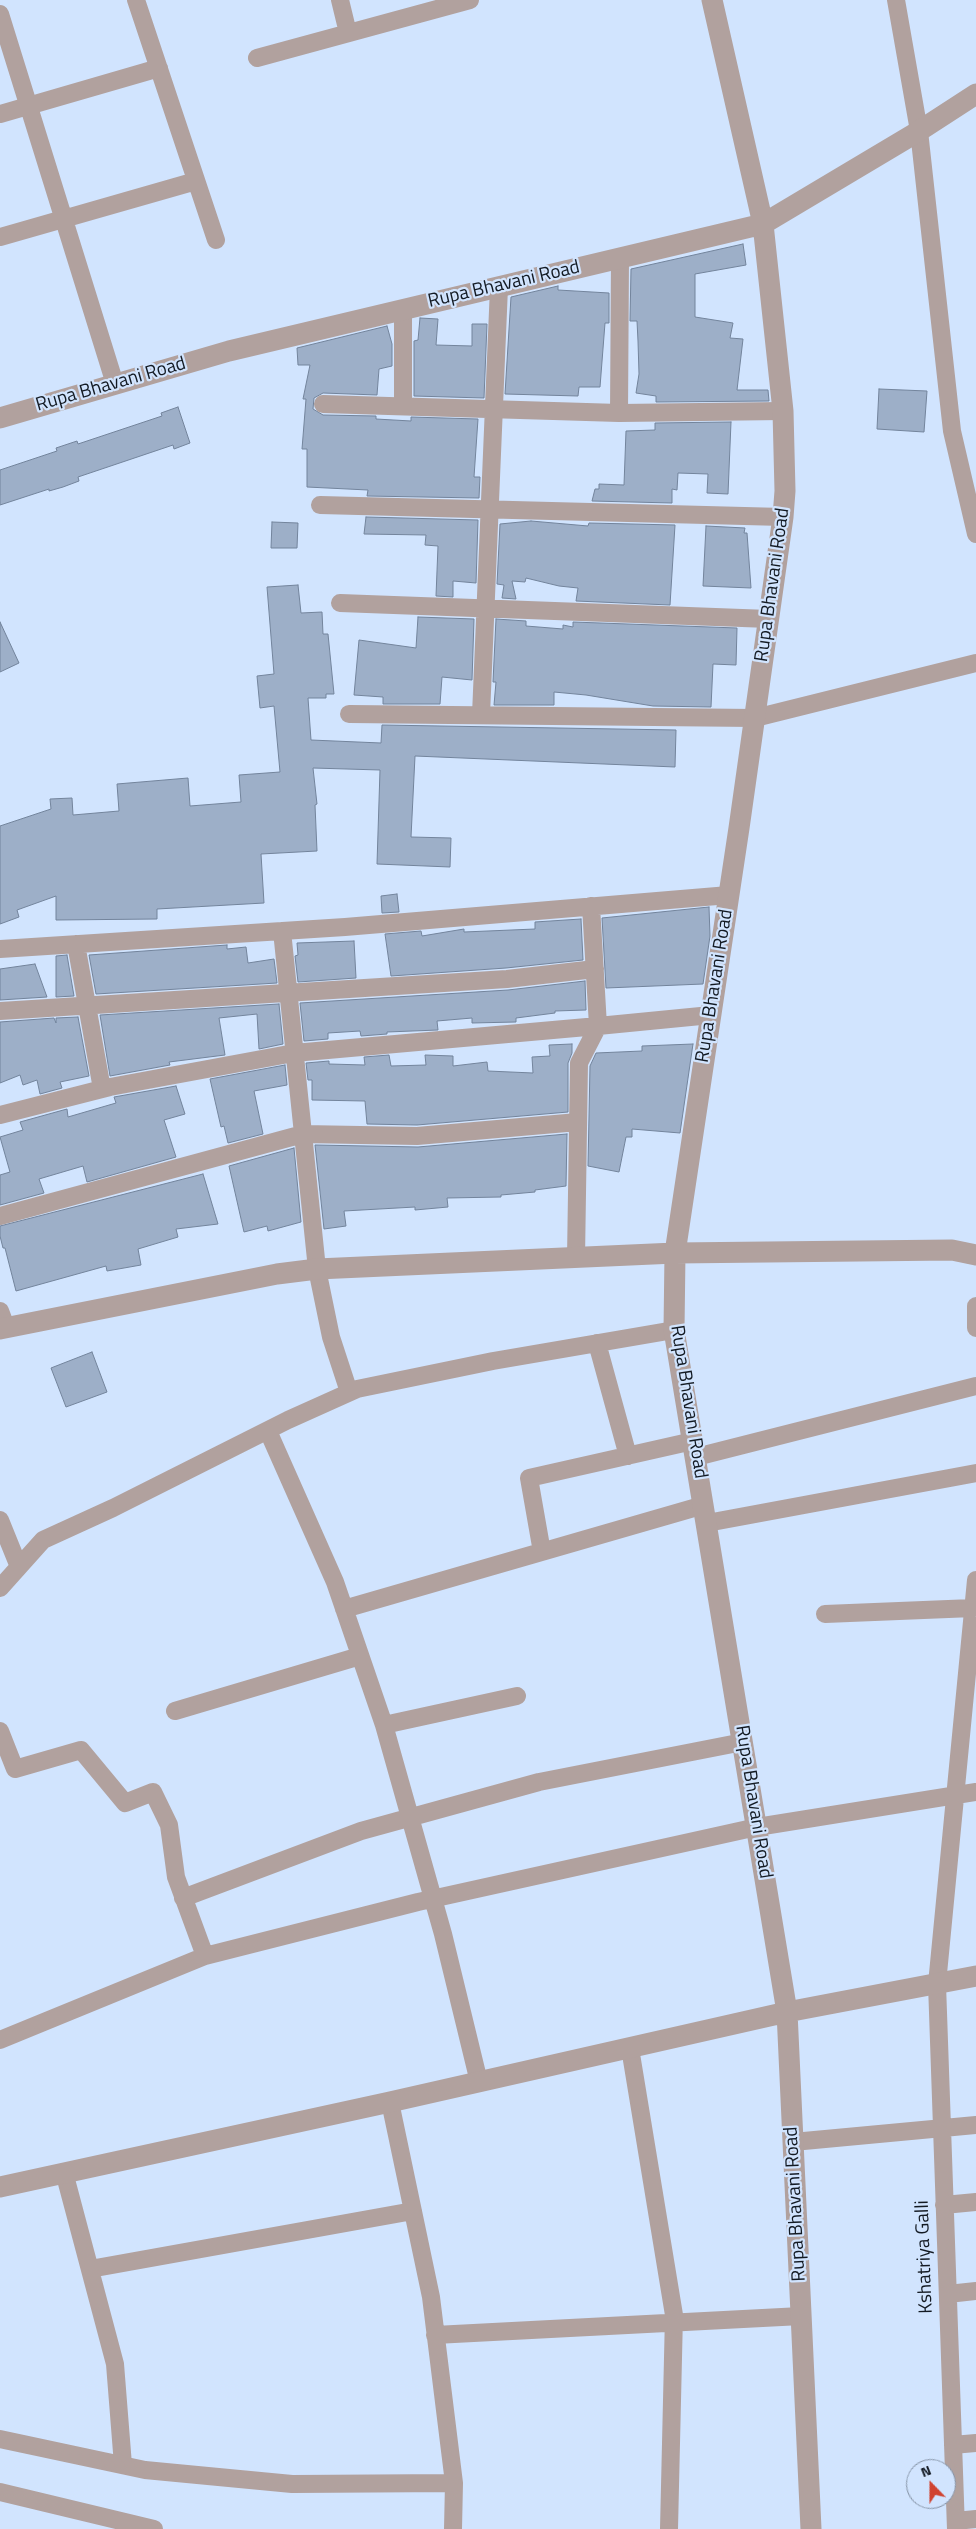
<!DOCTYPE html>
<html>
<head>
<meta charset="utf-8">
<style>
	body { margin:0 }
	#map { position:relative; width:976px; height:2529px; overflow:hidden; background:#d1e4fe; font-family:"Titillium Web",sans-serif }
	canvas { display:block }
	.north { position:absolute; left:906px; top:2459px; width:50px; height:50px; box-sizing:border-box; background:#d1e4fe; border:1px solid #8593a6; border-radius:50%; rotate:338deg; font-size:14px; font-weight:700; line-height:20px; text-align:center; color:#131a23 }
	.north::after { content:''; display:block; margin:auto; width:18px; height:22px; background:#d04330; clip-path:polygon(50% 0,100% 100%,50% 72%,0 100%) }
</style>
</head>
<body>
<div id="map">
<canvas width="976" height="2529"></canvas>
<div class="north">N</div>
</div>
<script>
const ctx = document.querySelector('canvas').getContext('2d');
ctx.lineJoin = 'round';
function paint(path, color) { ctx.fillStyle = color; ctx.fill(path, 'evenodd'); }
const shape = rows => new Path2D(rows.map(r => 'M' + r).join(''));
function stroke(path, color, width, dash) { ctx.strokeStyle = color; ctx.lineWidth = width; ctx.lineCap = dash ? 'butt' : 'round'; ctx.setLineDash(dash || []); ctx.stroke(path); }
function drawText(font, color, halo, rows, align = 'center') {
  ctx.font = font + ' "Titillium Web",sans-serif'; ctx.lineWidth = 4.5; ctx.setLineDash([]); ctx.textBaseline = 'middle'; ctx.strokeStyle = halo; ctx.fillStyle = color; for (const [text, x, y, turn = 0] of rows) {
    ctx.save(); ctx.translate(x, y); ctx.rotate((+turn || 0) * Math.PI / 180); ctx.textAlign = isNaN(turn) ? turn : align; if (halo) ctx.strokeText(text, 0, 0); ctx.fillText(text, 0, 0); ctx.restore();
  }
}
const building = shape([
	[743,244,746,265,695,274,695,317,733,323,730,338,743,339,737,390,768,390,769,401,656,402,656,396,636,393,639,374,638,341,637,321,630,321,631,269,743,244],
	[558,286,558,290,609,293,609,323,605,323,600,387,579,387,578,396,505,394,511,297,558,286],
	[420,318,438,319,436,345,472,346,472,324,487,324,484,398,414,396,414,341,418,340,420,318],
	[387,326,392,344,392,366,379,369,377,395,323,393,314,398,313,409,323,415,376,416,376,419,411,421,411,417,478,419,474,477,480,477,479,498,367,496,368,490,307,487,307,449,302,449,306,399,303,399,310,365,298,365,297,348,387,326],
	[879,389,927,391,924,432,877,429,879,389],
	[178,407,190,443,174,449,173,445,78,477,79,481,63,487,49,491,49,489,0,505,0,470,57,451,56,448,77,441,78,444,162,416,161,413,178,407],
	[731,422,728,494,707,493,708,474,678,473,677,490,672,489,672,503,592,501,595,489,599,489,599,484,624,485,626,431,655,430,655,423,731,422],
	[366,517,478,520,476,583,453,581,453,597,436,596,438,546,425,545,426,535,364,534,366,517],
	[531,521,588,526,589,523,675,525,670,605,576,601,578,588,559,586,526,578,525,582,512,581,516,599,502,598,504,585,497,584,500,524,531,521],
	[272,522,298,523,297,548,271,548,272,522],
	[706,526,745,528,744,533,747,533,751,588,703,586,706,526],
	[298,585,301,613,322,612,323,634,328,634,334,694,326,694,326,698,308,698,311,740,381,743,382,725,676,730,675,767,415,756,411,837,451,838,450,867,377,864,380,770,313,768,317,804,315,805,317,851,261,854,264,903,157,909,157,919,56,920,56,896,17,910,19,917,0,924,0,826,51,809,50,799,72,798,73,815,119,811,117,784,188,778,190,806,241,802,239,775,280,772,274,706,260,708,257,676,274,674,267,587,298,585],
	[418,617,474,619,472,680,442,677,440,704,383,704,383,697,354,695,359,640,416,648,418,617],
	[496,619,526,621,526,626,563,629,563,625,573,627,573,622,737,628,736,665,713,664,711,707,653,706,586,695,554,692,554,705,494,705,496,682,493,682,496,619],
	[0,622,19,663,0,672,0,622],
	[397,894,399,912,382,913,381,896,397,894],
	[709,907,710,936,703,984,606,988,602,918,709,907],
	[581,919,583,960,506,968,391,976,385,934,421,931,422,936,464,929,464,932,535,929,535,922,581,919],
	[354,941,356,978,298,982,295,956,298,955,297,943,354,941],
	[227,945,227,949,246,947,248,963,274,959,277,983,96,994,89,955,227,945],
	[67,955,74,996,56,997,56,956,67,955],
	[35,964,47,997,0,1000,0,969,35,964],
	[585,981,586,1010,555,1011,555,1013,516,1018,516,1022,472,1023,472,1018,437,1021,438,1030,387,1032,387,1034,361,1036,360,1031,328,1033,328,1039,304,1041,300,1003,508,990,585,981],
	[279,1004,283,1044,259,1049,257,1014,219,1018,225,1055,169,1062,170,1065,110,1076,100,1015,279,1004],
	[78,1017,89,1076,60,1082,62,1088,40,1094,37,1080,23,1085,20,1075,0,1083,0,1022,54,1018,56,1023,56,1018,78,1017],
	[572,1044,572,1053,568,1063,568,1112,417,1125,367,1124,365,1101,312,1100,312,1080,308,1080,306,1063,329,1061,329,1064,365,1065,364,1057,389,1055,391,1066,426,1065,425,1055,453,1056,453,1066,487,1062,488,1071,533,1073,532,1057,550,1056,549,1045,572,1044],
	[693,1044,680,1133,632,1129,632,1137,626,1137,619,1172,588,1166,590,1066,596,1053,642,1051,642,1046,693,1044],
	[285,1065,287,1085,254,1091,263,1134,228,1143,224,1126,221,1127,210,1079,285,1065],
	[176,1086,185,1114,164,1120,176,1157,87,1182,83,1166,39,1179,44,1193,0,1205,0,1175,10,1172,0,1137,23,1130,20,1122,67,1109,68,1117,116,1103,114,1097,176,1086],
	[567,1134,566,1186,535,1190,535,1192,501,1195,501,1197,447,1198,448,1207,415,1210,415,1207,344,1211,346,1226,324,1229,315,1145,418,1147,567,1134],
	[294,1148,301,1222,268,1231,267,1226,244,1232,229,1166,294,1148],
	[203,1174,218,1224,176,1229,178,1237,138,1249,141,1265,107,1271,106,1266,16,1291,5,1248,3,1248,0,1236,0,1226,203,1174],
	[92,1352,107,1392,66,1407,51,1368,92,1352]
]);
const minor = shape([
	[136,0,216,240],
	[340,0,348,33],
	[896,0,919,131,952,431,976,534],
	[0,14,115,384],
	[257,58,470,0],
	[0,114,159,68],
	[0,237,196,181],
	[323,404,619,413,783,411],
	[403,406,403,309],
	[619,413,620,258],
	[320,505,783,517],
	[340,603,769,619],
	[349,714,755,718,976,663],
	[481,715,499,287],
	[591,906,598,1026,711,1015],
	[282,931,317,1269,331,1337,349,1392],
	[76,944,102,1089],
	[0,949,345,927,729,895],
	[0,1011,507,979,595,969],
	[0,1115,110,1087,294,1053,598,1026],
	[0,1216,303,1134,417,1136,578,1122],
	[576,1258,579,1063,598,1026],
	[976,1306,976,1328],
	[0,1311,6,1327],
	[597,1343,628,1456],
	[268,1431,335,1582,384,1725,443,1934,479,2082],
	[696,1457,976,1386],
	[0,1520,19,1567],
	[707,1523,976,1473],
	[542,1552,529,1478,693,1441],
	[0,1588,43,1540,113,1508,288,1420,357,1389,493,1361,674,1330],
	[344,1609,704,1505],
	[825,1614,973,1608],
	[175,1711,360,1656],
	[384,1725,517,1696],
	[0,1731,15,1769,81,1750,125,1803,153,1792,169,1825,176,1877,205,1956],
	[183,1898,361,1831,539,1782,743,1742],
	[0,2040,205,1956,418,1902,757,1827,976,1792],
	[630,2048,674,2315,669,2529],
	[390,2102,431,2297,454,2483,453,2529],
	[793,2142,976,2125],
	[64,2172,115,2364,123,2465],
	[944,2205,976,2202],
	[90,2269,413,2211],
	[948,2294,976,2291],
	[435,2335,801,2316],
	[0,2439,145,2470,292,2484,454,2483],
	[953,2445,976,2443],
	[0,2492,154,2529],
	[956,2521,976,2519],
	[956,2529,937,1984,976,1580]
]);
const tertiary = shape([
	[712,0,763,224,783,411,785,491,783,517,739,828,675,1253,674,1330,787,2012,811,2529],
	[0,418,229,351,763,224,919,131,976,94],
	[0,1329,277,1274,317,1269,675,1253,952,1250,976,1255],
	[0,2187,390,2102,787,2012,976,1976]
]);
const streetNames = [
	["Rupa Bhavani Road",504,285,-13],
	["Rupa Bhavani Road",111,385,-16],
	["Rupa Bhavani Road",773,585,-82],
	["Rupa Bhavani Road",715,986,-81],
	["Rupa Bhavani Road",688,1402,81],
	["Rupa Bhavani Road",753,1802,81],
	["Rupa Bhavani Road",796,2204,-93],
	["Kshatriya Galli",925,2257,-92]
];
paint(building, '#9dafc8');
stroke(building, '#73849c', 1);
stroke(minor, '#b1a19e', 18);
stroke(tertiary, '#b1a19e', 21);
drawText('19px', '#131a23', '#d1e4fe', streetNames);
</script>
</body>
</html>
